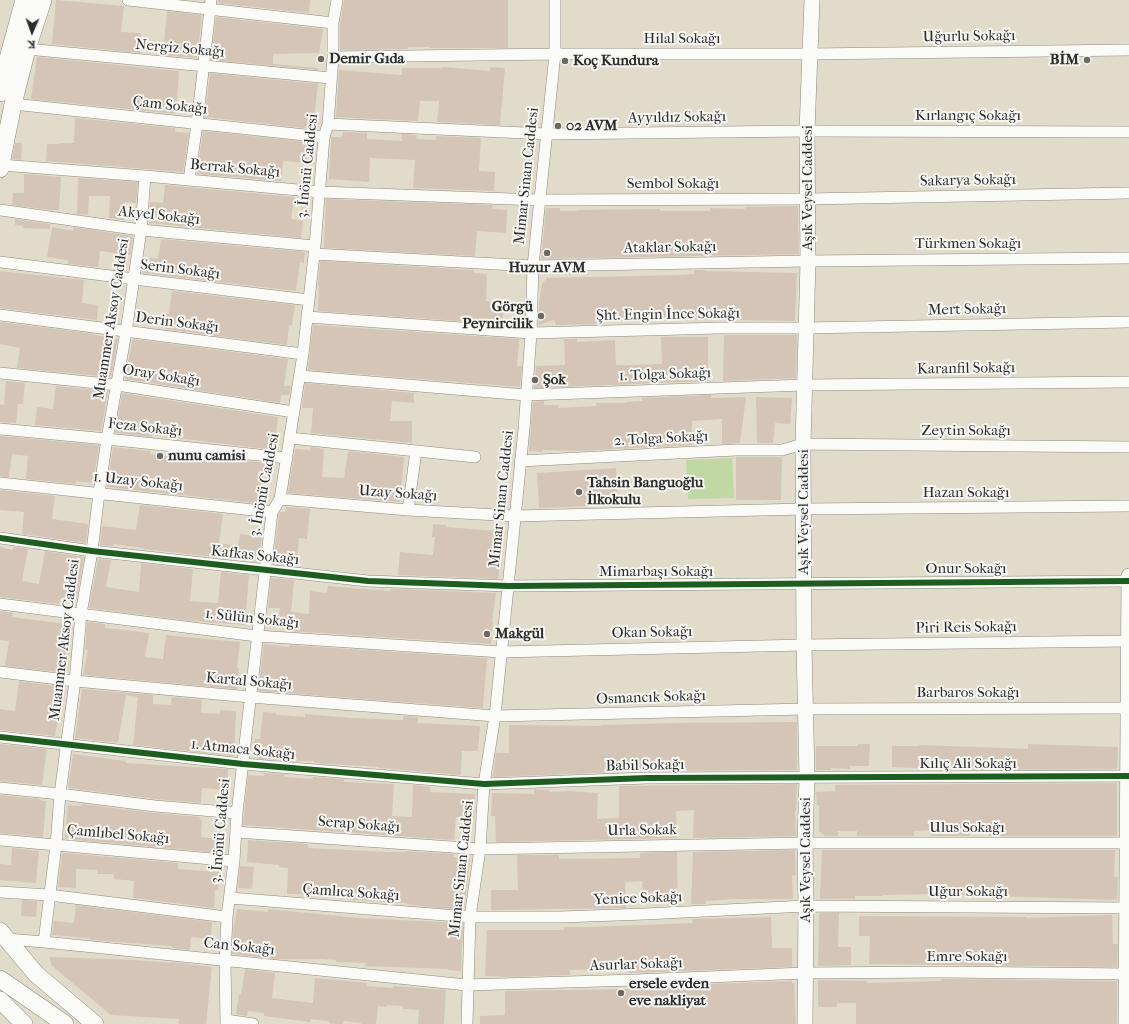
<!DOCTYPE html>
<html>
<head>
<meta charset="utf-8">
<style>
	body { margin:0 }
	#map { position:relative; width:1129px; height:1024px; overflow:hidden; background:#e1dcca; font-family:"IM FELL French Canon",serif }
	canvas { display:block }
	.north { position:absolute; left:12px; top:12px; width:40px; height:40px; -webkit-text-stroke:3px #f6f6f2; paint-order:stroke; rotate:182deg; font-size:11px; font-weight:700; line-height:16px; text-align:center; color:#2b2b2b }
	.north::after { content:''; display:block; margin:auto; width:14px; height:18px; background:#2b2b2b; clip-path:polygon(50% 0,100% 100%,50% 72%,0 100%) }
</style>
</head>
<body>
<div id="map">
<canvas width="1129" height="1024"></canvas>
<div class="north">K</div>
</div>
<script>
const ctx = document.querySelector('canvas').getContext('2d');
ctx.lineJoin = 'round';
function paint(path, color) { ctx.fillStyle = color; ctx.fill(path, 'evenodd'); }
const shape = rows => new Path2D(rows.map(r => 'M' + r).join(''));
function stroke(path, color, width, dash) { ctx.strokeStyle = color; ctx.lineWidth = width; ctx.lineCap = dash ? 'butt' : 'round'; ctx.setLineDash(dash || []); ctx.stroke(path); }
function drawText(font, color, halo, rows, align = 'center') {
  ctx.font = font + ' "IM FELL French Canon",serif'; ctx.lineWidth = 4; ctx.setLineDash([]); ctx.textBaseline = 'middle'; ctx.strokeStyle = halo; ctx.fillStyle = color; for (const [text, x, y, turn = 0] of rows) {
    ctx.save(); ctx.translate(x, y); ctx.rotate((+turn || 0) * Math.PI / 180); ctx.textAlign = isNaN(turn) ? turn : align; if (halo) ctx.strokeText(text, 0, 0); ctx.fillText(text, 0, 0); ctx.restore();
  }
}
const green = shape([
	[732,458,734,498,688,499,686,460]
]);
const building = shape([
	[56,0,124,6,121,32,141,33,140,53,52,44],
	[218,0,310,0,309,13,218,3],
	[344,0,508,0,508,48,430,48,430,47,408,47,408,49,340,50,340,24],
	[167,11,202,15,197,58,163,55],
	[216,17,323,29,319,53,273,54,273,64,318,68,318,70,211,60],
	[37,57,179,71,176,114,31,99],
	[443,67,490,71,490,67,505,68,500,125,437,122,439,101,420,101,418,121,336,117,339,70,402,75,402,68,443,68],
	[210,73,318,84,313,129,205,117],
	[75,118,175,128,175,132,189,133,183,172,46,161,47,144,60,144,60,143,74,143],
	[203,131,308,142,306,163,283,161,281,181,197,174],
	[343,132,367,133,367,139,402,141,402,134,417,135,416,139,436,140,436,136,481,138,479,171,495,172,494,191,413,188,415,160,370,158,369,182,329,179,331,137,342,137],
	[15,143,22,143,21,160,12,159],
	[24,174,61,177,59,210,51,210,12,205,13,193,24,193],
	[78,178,138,182,136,203,125,202,124,220,109,218,110,196,89,196,88,215,77,214],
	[165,185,294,197,291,219,303,221,301,238,149,223,150,202,163,203],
	[326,199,493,205,492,209,507,210,506,233,477,231,475,256,324,248],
	[798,206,799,254,541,259,546,208,560,208,560,211,577,211,577,210,660,209,660,211,710,211,710,208,745,209,745,207],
	[15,219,50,224,50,229,23,228,23,226,15,225],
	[52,227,73,231,73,227,133,236,130,255,100,251,98,267,68,264,68,260,47,257],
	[161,239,305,252,304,263,300,262,296,291,142,273,144,257,158,259],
	[323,261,474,270,474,273,487,274,486,301,504,302,502,324,318,311,319,285,318,285,320,262],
	[694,270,705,270,705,271,797,273,795,321,660,319,597,321,597,324,556,325,554,320,539,325,539,303,542,284,547,278,680,275,694,274],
	[0,271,84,280,82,303,98,305,97,320,0,308],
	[172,291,295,305,292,325,289,325,287,345,164,329,166,313,169,314],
	[0,322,95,334,95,335,118,339,111,377,17,368,20,348,0,344],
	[313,325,519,339,517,366,522,366,520,387,308,370],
	[724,335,797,335,796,378,723,381],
	[661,337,708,337,708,381,534,388,536,366,565,365,564,339,577,339,577,342,615,340,616,365,628,365,662,364],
	[133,339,288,359,284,386,291,386,289,395,281,395,280,403,125,379,132,341,133,341],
	[6,381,25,383,23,404,18,404,16,423,0,422,0,404,4,405],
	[305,383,414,393,414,403,392,401,390,421,412,421,412,443,311,433,313,408,302,408],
	[56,386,108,391,101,431,35,425,37,407,53,409],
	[122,393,278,417,274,450,152,435,152,437,115,433],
	[711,395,711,398,746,397,740,443,722,444,722,419,692,421,692,445,576,451,542,450,542,452,529,451,533,402,544,401,544,405,558,405,558,408,596,406,596,403,625,403,625,402,642,401,642,398],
	[756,397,792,398,790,424,775,423,773,443,757,443],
	[0,436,99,445,93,483,76,481,76,484,26,479,28,456,12,454,9,477,0,476],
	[113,447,150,451,150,454,190,459,190,457,209,460,210,457,265,463,261,490,266,490,264,504,107,487],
	[311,447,324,449,322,477,344,478,348,451,404,457,400,502,288,493,295,449,310,450],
	[736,457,782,457,781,500,736,500],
	[616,468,618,505,539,508,537,473],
	[0,490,55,496,52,519,88,524,86,543,22,534,24,512,0,510],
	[140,505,223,514,219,543,238,546,240,534,262,537,259,562,143,549,143,548,114,544,113,546,100,545,102,526,136,530],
	[286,507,310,509,307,539,299,538,296,566,273,564,279,514,280,512,285,512],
	[433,524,446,525,446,527,497,531,495,562,500,562,498,579,398,575,400,552,433,555,435,537,432,537],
	[0,547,13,550,13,547,28,549,22,581,39,584,45,551,84,557,76,601,60,599,59,604,0,597],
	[98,559,111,560,106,587,139,592,141,563,193,569,190,601,218,603,221,572,249,575,245,625,193,621,89,608],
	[271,578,294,580,291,612,309,614,310,591,327,593,328,586,390,591,391,589,397,589,496,593,492,622,493,622,491,644,290,631,290,627,278,626,280,608,268,608],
	[0,611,13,613,12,617,73,625,67,673,5,666,9,641,0,640],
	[87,622,105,624,105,628,149,633,145,657,163,659,166,635,240,642,237,668,239,668,237,689,83,675,88,650,85,650],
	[264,644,289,647,289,645,487,658,483,708,258,691],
	[19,681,64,687,55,736,0,730,0,709,15,711],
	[82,689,153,695,153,704,171,705,172,697,202,700,201,713,220,714,220,710,236,711,234,756,133,745,138,697,126,695,118,743,75,738],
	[263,712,276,713,276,715,305,717,305,714,352,718,403,720,403,716,418,717,418,723,480,726,478,751,462,751,461,775,379,768,379,767,314,763,314,761,295,761,253,758,255,739,260,739],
	[797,722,797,770,647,771,493,777,496,753,509,753,509,725,601,726,601,725,679,723],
	[0,744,47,749,42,785,0,781],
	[858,744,870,744,869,766,850,766,850,769,831,768,831,770,816,770,816,746,858,746],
	[1028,744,1118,747,1117,769,964,770,892,767,892,746,919,746,919,745,1028,749],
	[73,754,126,761,126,763,228,769,227,790,202,788,201,803,156,799,68,788],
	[264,773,284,774,284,777,313,779,313,777,344,779,344,782,394,784,392,816,412,817,413,785,430,787,430,792,475,794,474,818,456,817,454,840,243,825,248,775,264,776],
	[1117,783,1117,836,989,836,989,833,969,833,969,836,931,836,931,830,914,831,914,836,857,836,857,831,838,831,838,836,825,836,819,831,819,805,817,805,816,792,835,791,835,785],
	[797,784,796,811,795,811,796,836,693,838,694,810,676,811,677,838,496,842,495,816,491,816,492,793,534,794,534,789,549,790,549,792,568,791,598,793,597,819,619,818,619,786],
	[0,795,40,799,39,800,46,801,43,837,0,833],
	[82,804,154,813,200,817,199,819,202,820,201,837,223,839,221,853,65,839,68,805,81,806],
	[248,840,308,844,308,848,387,852,407,852,407,851,454,854,453,857,470,858,464,910,427,907,407,904,407,903,351,900,351,897,332,895,332,893,304,890,303,894,287,894,288,868,279,867,279,865,247,862],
	[12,848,39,851,36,883,0,880,0,864,11,865],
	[795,850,796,875,792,876,793,899,735,899,706,901,706,904,691,904,693,852],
	[822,850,1115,850,1114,877,1118,877,1117,900,930,894,883,895,883,896,855,896,855,899,820,899],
	[677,852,678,902,644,904,642,881,625,882,626,908,491,910,491,890,518,890,517,855,559,855,559,859,640,858,640,853],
	[64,853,178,863,178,869,220,872,218,890,215,890,214,908,133,898,134,881,114,879,114,874,97,874,98,870,76,869,76,888,58,887,62,854],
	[240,866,254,867,252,889,238,888],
	[22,900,37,901,36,917,21,916],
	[76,905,212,922,211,939,191,937,190,950,172,948,172,946,91,940,89,938,52,935,54,921,74,923],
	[237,909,268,912,268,909,358,918,463,923,461,971,448,970,448,969,365,966,366,963,336,962,336,960,321,959,276,959,232,954,233,933],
	[820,913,839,913,838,947,851,947,851,965,818,966,819,915],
	[1112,915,1113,944,1118,944,1117,967,869,964,870,936,859,936,859,916,1026,917,1026,918],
	[771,917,772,948,792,948,792,967,629,973,629,968,570,970,570,975,505,977,485,976,487,930,564,930,564,927,591,927,693,923,692,919],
	[50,957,135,960,171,963,171,962,212,967,206,1024,178,1024,179,1019,111,1015,51,965],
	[245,969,275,973,272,998,313,1003,315,978,367,983,366,986,393,988,393,986,446,990,444,1024,418,1024,419,1010,403,1009,403,1006,387,1005,387,1007,378,1006,376,1024,361,1024,361,1023,344,1021,343,1024,335,1024,329,1023,329,1021,310,1019,310,1022,264,1016,264,1013,248,1011,247,1016,236,1014,239,994,241,994],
	[941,979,1117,981,1117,1024,856,1024,856,1003,837,1003,837,1007,818,1007,818,980,867,981,867,983,941,981],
	[792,981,792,983,794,983,796,1024,480,1024,480,1016,505,1015,505,991,629,989,629,987]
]);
const street = shape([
	[128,0,333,23],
	[27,49,331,78],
	[333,57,555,54,810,54,1129,50],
	[13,104,324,137],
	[328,124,547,134,807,131,1129,132],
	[1,165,145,176,320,192,539,200,807,199,1129,193],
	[189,180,197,124,211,0],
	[0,210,141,230,315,246],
	[314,254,533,266,808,261,1129,258],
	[0,262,134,279,309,300],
	[0,315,303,354],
	[307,317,531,333,721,328,806,328,1129,322],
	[0,373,117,385,294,412],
	[300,376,526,395,804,385,1129,382],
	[0,429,107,439,287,458],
	[290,438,475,457],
	[520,461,736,450,782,450,803,444,1129,447],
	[0,483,272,512],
	[280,499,408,510,515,516,804,509,1129,506],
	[408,510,416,451],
	[0,538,92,551,368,581,508,586,1129,581],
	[0,604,257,636,501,652,804,645,1129,641],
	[0,672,75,681,250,697,495,716,806,709,1129,708],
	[0,737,243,764,484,784,647,778,1129,776],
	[0,788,60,794,155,806,237,813],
	[236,832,480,849,805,843,1129,843],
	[0,840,234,861],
	[0,892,49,895,227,917],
	[230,898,470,917,561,917,645,914,806,906,1129,908],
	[7,939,44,942,467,985,635,980,805,973,944,972,1129,974],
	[44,942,56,845,60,794,75,681,81,614,92,551,99,493,107,439,126,332,141,230,145,176],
	[226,1020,253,1024],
	[226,1024,225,961,227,917,234,861,237,813,272,512,280,499,303,354,315,246,324,137,328,124,333,57,333,23,337,0],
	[467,1024,470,917,480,849,484,784,495,716,524,429,531,333,533,266,555,54,555,0]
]);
const secondary = shape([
	[805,1024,806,906,805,843,807,777,804,645,803,444,808,261,807,131,812,0],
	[1126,1024,1129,576]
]);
const primary = shape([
	[0,169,13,104,27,49,43,0],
	[0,931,36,974,95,1024],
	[0,979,65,1024],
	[0,1000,24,1024]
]);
const highway = shape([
	[0,92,25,0]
]);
const cycleway = shape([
	[0,538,92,551,368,581,508,586,1129,581],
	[0,737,243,764,484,784,647,778,1129,776]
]);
const markers = [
	[321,59,4,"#6b6963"],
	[1087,60,4,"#6b6963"],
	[565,61,4,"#6b6963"],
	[558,126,4,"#6b6963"],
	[547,253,4,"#6b6963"],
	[541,316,4,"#6b6963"],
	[535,380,4,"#6b6963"],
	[160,456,4,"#6b6963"],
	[579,492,4,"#6b6963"],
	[487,634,4,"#6b6963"],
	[621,993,4,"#6b6963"]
];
const streetNames = [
	["Uğurlu Sokağı",969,37,-1],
	["Hilal Sokağı",682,39],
	["Nergiz Sokağı",180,49,5],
	["Çam Sokağı",170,106,6],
	["Kırlangıç Sokağı",968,116],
	["Ayyıldız Sokağı",677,118,-1],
	["3. İnönü Caddesi",308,166,-84],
	["Berrak Sokağı",235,169,5],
	["Mimar Sinan Caddesi",527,176,-84],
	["Sakarya Sokağı",968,181,-1],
	["Sembol Sokağı",673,184],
	["Aşık Veysel Caddesi",808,188,-90],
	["Akyel Sokağı",159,216,6],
	["Türkmen Sokağı",968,244],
	["Ataklar Sokağı",670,248,-1],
	["Serin Sokağı",180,270,7],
	["Mert Sokağı",967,310,-1],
	["Şht. Engin İnce Sokağı",668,315,-1],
	["Muammer Aksoy Caddesi",112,319,-81],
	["Derin Sokağı",177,323,7],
	["Karanfil Sokağı",966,369,-1],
	["1. Tolga Sokağı",665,375,-2],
	["Oray Sokağı",161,376,9],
	["Feza Sokağı",145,428,6],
	["Zeytin Sokağı",966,431],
	["2. Tolga Sokağı",661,439,-3],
	["1. Uzay Sokağı",138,482,6],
	["3. İnönü Caddesi",265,485,-79],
	["Hazan Sokağı",966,493],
	["Uzay Sokağı",398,494,4],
	["Mimar Sinan Caddesi",502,499,-84],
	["Aşık Veysel Caddesi",804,512,-90],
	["Kafkas Sokağı",255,556,6],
	["Onur Sokağı",966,569],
	["Mimarbaşı Sokağı",656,572],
	["1. Sülün Sokağı",252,619,6],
	["Piri Reis Sokağı",966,628,-1],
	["Okan Sokağı",652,633,-1],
	["Muammer Aksoy Caddesi",65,640,-83],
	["Kartal Sokağı",249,682,5],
	["Barbaros Sokağı",968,693],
	["Osmancık Sokağı",651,698,-2],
	["1. Atmaca Sokağı",243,750,6],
	["Kılıç Ali Sokağı",968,764],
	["Babil Sokağı",645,766,-1],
	["Serap Sokağı",359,825,4],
	["Ulus Sokağı",967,828],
	["3. İnönü Caddesi",221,831,-85],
	["Urla Sokak",642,831,-1],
	["Çamlıbel Sokağı",118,835,5],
	["Aşık Veysel Caddesi",806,860,-90],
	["Mimar Sinan Caddesi",462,869,-84],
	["Uğur Sokağı",968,892],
	["Çamlıca Sokağı",351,893,4],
	["Yenice Sokağı",638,899,-2],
	["Can Sokağı",239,947,6],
	["Emre Sokağı",967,957],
	["Asurlar Sokağı",636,965,-2]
];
const poiNames = [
	["Demir Gıda",329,59],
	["BİM",1079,60,"right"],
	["Koç Kundura",573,61],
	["02 AVM",566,126],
	["Huzur AVM",547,268,"center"],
	["Görgü",533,307,"right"],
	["Peynircilik",533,324,"right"],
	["Şok",543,380],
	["nunu camisi",168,456],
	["Tahsin Banguoğlu",587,483],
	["İlkokulu",587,500],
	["Makgül",495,634],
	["ersele evden",629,984],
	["eve nakliyat",629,1001]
];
paint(green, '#c0d8a3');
paint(building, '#d4c5b7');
stroke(street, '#8c8980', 12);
stroke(secondary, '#8c8980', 16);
stroke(primary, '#8c8980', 18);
stroke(highway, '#8c8980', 20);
stroke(street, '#fafaf7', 11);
stroke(secondary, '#fafaf7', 15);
stroke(primary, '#fafaf7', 17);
stroke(highway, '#fafaf7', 19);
stroke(cycleway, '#1b5e20', 6);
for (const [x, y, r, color] of markers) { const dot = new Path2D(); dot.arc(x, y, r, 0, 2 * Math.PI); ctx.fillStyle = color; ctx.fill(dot); stroke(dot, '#f6f6f2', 1.5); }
drawText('15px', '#2b2b2b', '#f6f6f2', streetNames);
drawText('bold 15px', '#2b2b2b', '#f6f6f2', poiNames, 'left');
</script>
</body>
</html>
